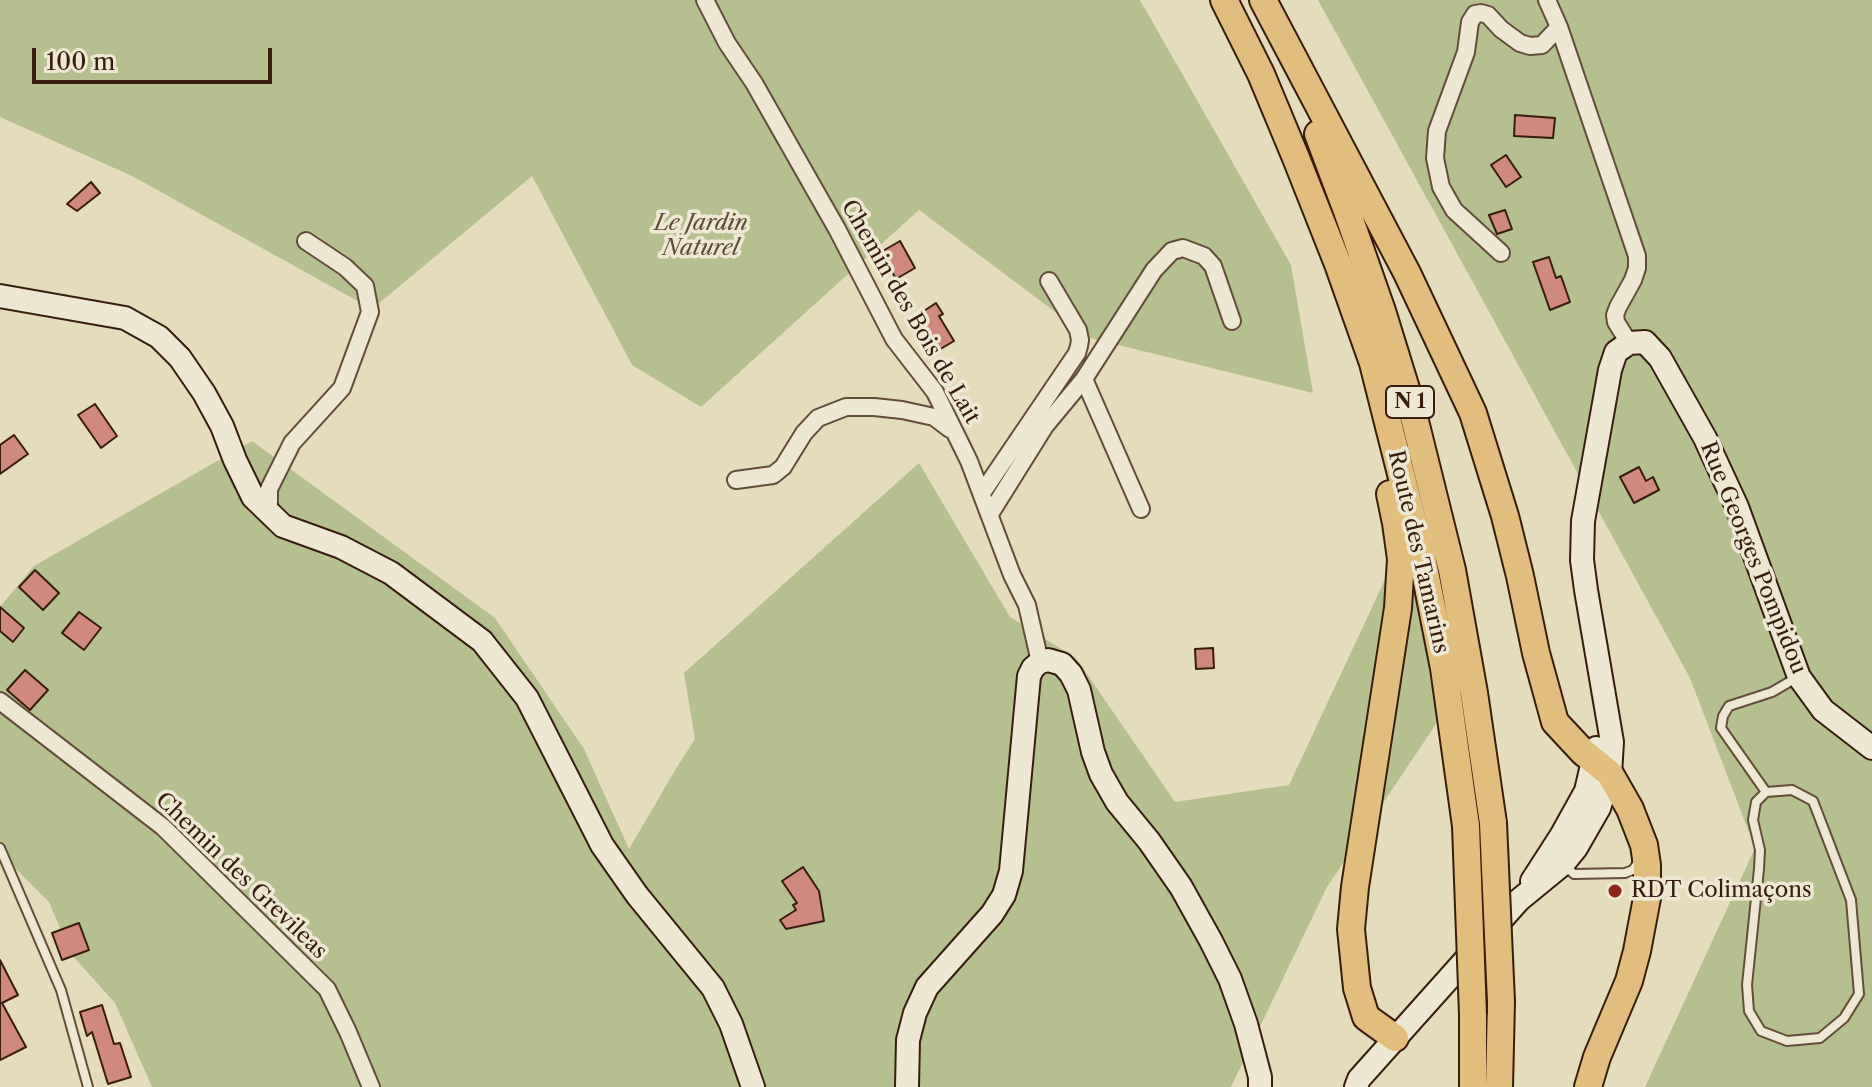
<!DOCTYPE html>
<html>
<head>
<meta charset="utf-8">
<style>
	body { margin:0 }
	#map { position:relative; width:1872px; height:1087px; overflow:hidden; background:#e5dcbb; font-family:"Libre Caslon Text",serif }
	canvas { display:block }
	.scale { position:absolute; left:32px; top:48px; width:240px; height:36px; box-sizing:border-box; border:4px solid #381d0e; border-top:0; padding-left:10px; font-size:24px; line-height:28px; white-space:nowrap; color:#381d0e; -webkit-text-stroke:6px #eee8d3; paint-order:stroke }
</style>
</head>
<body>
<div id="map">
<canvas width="1872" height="1087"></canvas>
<div class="scale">100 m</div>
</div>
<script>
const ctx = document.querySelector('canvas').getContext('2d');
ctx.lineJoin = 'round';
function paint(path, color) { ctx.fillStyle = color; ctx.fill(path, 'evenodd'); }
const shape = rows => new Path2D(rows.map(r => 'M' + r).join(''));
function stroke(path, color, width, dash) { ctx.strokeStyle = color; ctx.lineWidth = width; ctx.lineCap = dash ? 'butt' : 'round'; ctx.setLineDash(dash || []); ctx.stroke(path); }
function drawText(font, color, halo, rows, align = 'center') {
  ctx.font = font + ' "Libre Caslon Text",serif'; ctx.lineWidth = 7; ctx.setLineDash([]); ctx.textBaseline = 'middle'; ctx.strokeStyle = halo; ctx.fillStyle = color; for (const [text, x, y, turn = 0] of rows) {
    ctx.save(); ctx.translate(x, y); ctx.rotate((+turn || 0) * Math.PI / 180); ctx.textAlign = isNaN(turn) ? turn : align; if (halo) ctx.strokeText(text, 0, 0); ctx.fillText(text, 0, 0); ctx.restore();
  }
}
const green = shape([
	[0,0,1140,0,1291,265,1313,393,1090,338,919,210,701,407,632,365,532,176,372,309,132,176,0,117],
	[1318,0,1872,0,1872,1087,1645,1087,1755,848,1690,678],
	[252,441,495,618,584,749,629,849,677,767,695,739,684,673,919,463,1010,617,1076,658,1175,802,1289,785,1396,556,1390,538,1480,658,1327,887,1231,1087,152,1087,115,1003,70,953,49,902,0,853,0,607,34,566]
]);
const building = shape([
	[1515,115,1555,118,1553,138,1514,136,1515,115],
	[1506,155,1521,177,1506,187,1491,165,1506,155],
	[91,182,100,193,77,211,67,204,91,182],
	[1505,210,1512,229,1497,234,1489,215,1505,210],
	[900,241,915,268,896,279,881,252,900,241],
	[1549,257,1556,278,1561,276,1570,302,1550,310,1533,262,1549,257],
	[936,303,943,314,939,316,954,341,932,354,913,318,936,303],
	[95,404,117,436,101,448,78,415,95,404],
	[14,435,28,454,0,474,0,445,14,435],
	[1639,467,1646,481,1653,477,1659,490,1634,503,1620,477,1639,467],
	[35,570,59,593,43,610,19,587,35,570],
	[0,607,24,628,13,642,0,631,0,607],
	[79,612,101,628,84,650,62,633,79,612],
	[1213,648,1214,668,1196,669,1195,649,1213,648],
	[25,670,48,690,30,710,7,690,25,670],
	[803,867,819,891,824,921,786,929,780,920,796,910,793,905,797,903,782,881,803,867],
	[79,923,89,950,62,960,52,933,79,923],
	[0,960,18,995,2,1003,26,1047,0,1060,0,960],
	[102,1005,114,1044,120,1043,131,1077,108,1084,92,1032,87,1036,80,1012,102,1005]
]);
const service = shape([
	[1792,790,1813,801,1851,900,1859,994,1844,1018,1820,1038,1787,1041,1761,1031,1749,1011,1747,985,1759,869,1760,850,1753,820,1756,802,1766,792,1792,790],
	[1766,792,1721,728,1723,716,1729,706,1772,692,1796,678],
	[0,848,61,990,88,1087],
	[1565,866,1574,874,1625,873,1633,870,1637,864,1637,861]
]);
const minor = shape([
	[705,0,727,43,754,83,837,229,894,339,935,392,969,461,1012,575,1027,605,1040,662],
	[1547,0,1559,27,1637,256,1637,268,1633,280,1618,307,1615,315,1616,322,1629,343],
	[1501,253,1454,210,1441,187,1435,158,1437,131,1466,52,1470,22,1475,14,1481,13,1488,15,1501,29,1520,43,1530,46,1542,45,1559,27],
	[1084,379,1141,509],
	[736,480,773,475,783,467,804,433,818,418,846,407,874,407,902,410,934,417,950,429],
	[982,493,1077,353,1079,346,1080,340,1078,330,1049,281],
	[269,513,269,489,292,443,342,388,370,312,365,286,345,267,306,241],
	[990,514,1045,426,1084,379,1154,270,1172,251,1183,248,1204,256,1213,266,1232,321],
	[0,701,163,827,327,989,348,1032,371,1087]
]);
const secondary = shape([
	[0,296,125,318,159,337,180,358,204,393,222,426,235,460,253,497,283,526,341,547,391,573,482,641,527,698,602,845,637,895,713,988,731,1024,753,1087],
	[1532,881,1561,836,1586,791,1596,748],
	[907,1087,908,1040,915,1013,927,987,992,914,1004,895,1011,871,1029,676,1033,668,1040,662,1048,660,1062,664,1071,674,1079,690,1093,752,1101,774,1117,802,1149,841,1181,887,1211,941,1230,979,1246,1024,1260,1077,1260,1087],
	[1356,1087,1359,1079,1519,900,1563,864,1576,848,1599,808,1610,774,1612,742,1586,590,1582,560,1583,521,1610,370,1616,352,1629,343,1645,342,1660,358,1705,438,1737,507,1799,677,1823,710,1872,748]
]);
const trunk = shape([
	[1224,0,1261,74,1296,158,1338,264,1373,363,1422,557,1444,668,1466,826],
	[1263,0,1407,273,1473,413,1505,516,1520,576,1536,653,1555,722,1583,752,1610,774,1630,809,1644,845,1647,865,1647,898,1637,951,1629,981,1597,1057,1588,1087],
	[1318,134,1347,211,1382,311,1411,405,1452,570,1474,693,1493,823],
	[1390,494,1396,523,1401,559,1398,608,1355,887,1351,929,1357,988,1366,1017,1395,1038],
	[1473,1087,1473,1015],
	[1499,1087,1501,1002]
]);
const trunkBridge = shape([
	[1493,823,1501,1002],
	[1466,826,1473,1015]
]);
const markers = [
	[1615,891,8,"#8f2418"]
];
const shields = [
	[1410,402,48]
];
const shieldNames = [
	["N 1",1410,402]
];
const parkNames = [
	["Le Jardin",701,224],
	["Naturel",701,249]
];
const streetNames = [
	["Chemin des Bois de Lait",910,312,60],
	["Route des Tamarins",1418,552,77],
	["Rue Georges Pompidou",1753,558,68],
	["Chemin des Grevileas",241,876,44]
];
const poiNames = [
	["RDT Colimaçons",1631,891]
];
paint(green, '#b6c08f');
paint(building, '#cf897d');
stroke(building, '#381d0e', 2);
stroke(service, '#634d39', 12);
stroke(minor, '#634d39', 20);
stroke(secondary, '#381d0e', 26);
stroke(trunk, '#381d0e', 30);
stroke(service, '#eee8d3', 8);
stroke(minor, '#eee8d3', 16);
stroke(secondary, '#eee8d3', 22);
stroke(trunk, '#e2be7e', 26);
stroke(trunkBridge, '#381d0e', 30, []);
stroke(trunkBridge, '#e2be7e', 26);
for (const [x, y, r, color] of markers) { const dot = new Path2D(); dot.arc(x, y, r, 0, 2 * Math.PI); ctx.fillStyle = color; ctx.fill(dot); stroke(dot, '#eee8d3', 3); }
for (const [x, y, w] of shields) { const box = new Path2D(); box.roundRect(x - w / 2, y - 16, w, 32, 6); ctx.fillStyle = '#eee8d3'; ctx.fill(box); stroke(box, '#381d0e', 2); }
drawText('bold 20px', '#381d0e', null, shieldNames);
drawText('italic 22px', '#5e4e35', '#eee8d3', parkNames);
drawText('22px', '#381d0e', '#eee8d3', streetNames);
drawText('22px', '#381d0e', '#eee8d3', poiNames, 'left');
</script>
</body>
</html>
